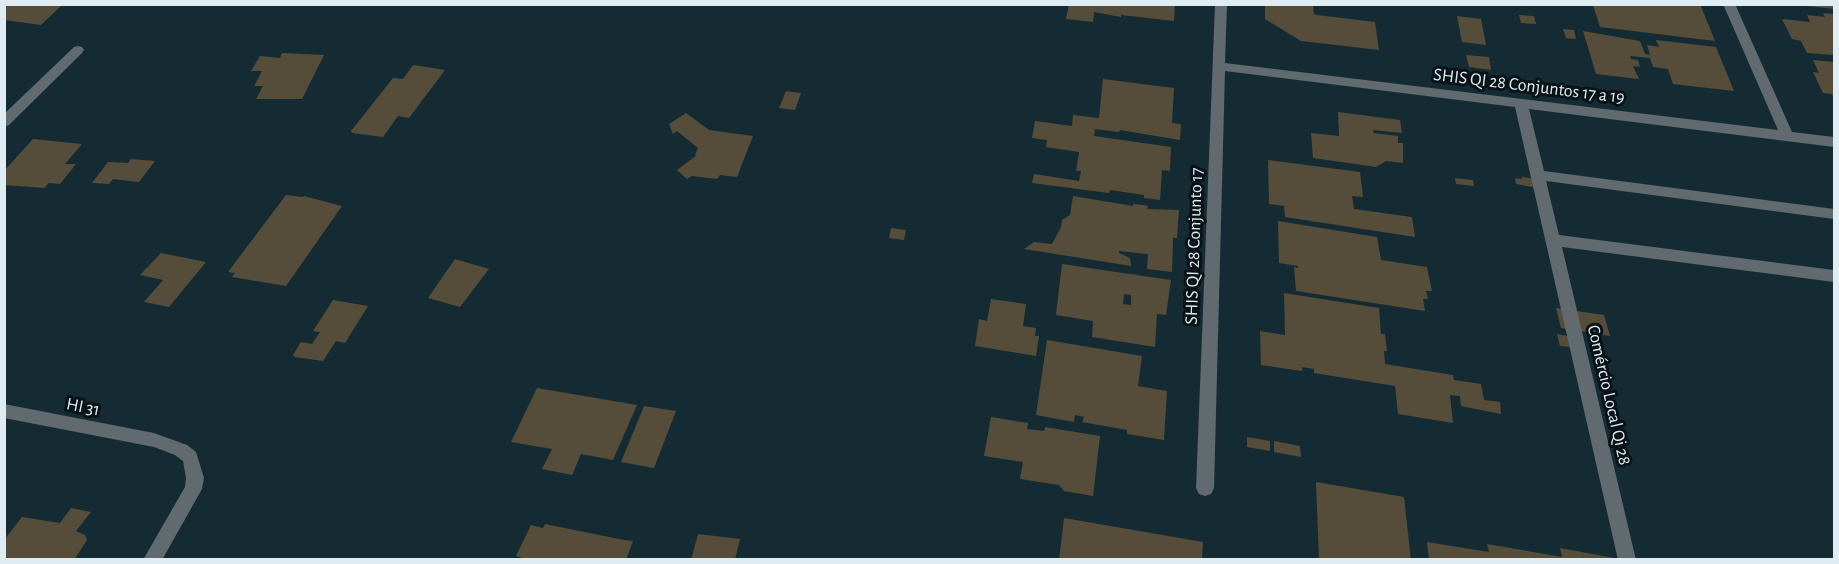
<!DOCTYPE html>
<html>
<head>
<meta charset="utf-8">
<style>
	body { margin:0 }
	#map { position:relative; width:1839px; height:564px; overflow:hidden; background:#152b34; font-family:"Alegreya Sans",sans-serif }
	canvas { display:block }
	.frame { position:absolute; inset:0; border:6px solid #dfedf2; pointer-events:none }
</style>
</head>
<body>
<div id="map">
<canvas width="1839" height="564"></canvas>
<div class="frame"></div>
</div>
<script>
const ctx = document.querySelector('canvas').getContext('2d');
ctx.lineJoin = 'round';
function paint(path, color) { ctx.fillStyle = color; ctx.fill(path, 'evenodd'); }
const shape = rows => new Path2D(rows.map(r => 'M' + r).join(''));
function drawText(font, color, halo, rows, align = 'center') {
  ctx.font = font + ' "Alegreya Sans",sans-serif'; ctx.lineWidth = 6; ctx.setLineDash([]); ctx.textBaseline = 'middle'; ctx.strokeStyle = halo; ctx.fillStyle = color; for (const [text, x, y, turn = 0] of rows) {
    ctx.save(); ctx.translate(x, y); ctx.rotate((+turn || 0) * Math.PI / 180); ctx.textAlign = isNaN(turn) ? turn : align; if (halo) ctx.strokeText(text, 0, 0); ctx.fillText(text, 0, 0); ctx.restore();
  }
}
const building = shape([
	[4,4,63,4,41,25,4,20],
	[1069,4,1175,4,1174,21,1121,15,1121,17,1094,12,1093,22,1066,19],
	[1265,4,1313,4,1314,14,1317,15,1375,22,1379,50,1301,41,1265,19],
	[1700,4,1715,41,1600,27,1593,5],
	[1807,4,1834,4,1834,9,1807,6],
	[1823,13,1834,14,1834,55,1807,53,1801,41,1792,39,1782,19,1810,22,1807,15,1825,17],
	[1519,15,1534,16,1536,24,1521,23],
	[1457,16,1481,19,1486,45,1462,42],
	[1563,29,1574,30,1576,39,1566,38],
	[1583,31,1640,41,1645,54,1650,55,1647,45,1659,47,1656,40,1716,47,1734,91,1673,84,1668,69,1653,67,1650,58,1630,56,1631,59,1638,60,1640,67,1633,66,1639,79,1596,74],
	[282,53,324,55,302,99,256,99,263,86,254,86,262,71,251,71,260,56,280,58],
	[1466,55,1489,57,1491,70,1469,67],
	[1813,60,1834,62,1834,99,1832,94,1823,93,1813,72,1819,73],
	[413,65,445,70,409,118,398,116,383,137,352,133,351,131,393,78,403,79],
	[1103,79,1174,88,1172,123,1181,124,1180,140,1120,130,1119,132,1095,129,1094,136,1171,147,1170,171,1162,170,1160,200,1144,198,1144,195,1110,190,1109,193,1032,183,1034,174,1079,181,1081,171,1076,171,1079,152,1046,147,1047,140,1032,138,1035,121,1072,126,1073,115,1099,118],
	[786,91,801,93,795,110,779,108],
	[1338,112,1400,120,1402,133,1373,130,1374,133,1398,136,1398,143,1403,143,1403,163,1386,161,1376,167,1313,158,1311,133,1339,136],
	[686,113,709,130,753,136,737,177,720,175,717,179,692,176,687,179,677,170,697,155,695,155,698,148,677,131,673,134,669,124],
	[33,139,82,144,65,164,76,164,60,184,49,183,44,188,4,185,4,171],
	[131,159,155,161,139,182,113,179,109,184,92,183,108,162,128,163],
	[1268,160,1360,172,1363,197,1352,196,1354,209,1412,217,1415,237,1285,217,1284,206,1269,204],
	[1522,177,1546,180,1548,190,1516,184,1515,178,1522,179],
	[1455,178,1473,180,1474,186,1456,184],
	[286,195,302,197,304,196,342,206,286,286,232,277,235,273,228,272],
	[1073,196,1133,206,1133,204,1144,205,1148,206,1147,209,1179,210,1177,238,1173,238,1172,272,1147,269,1148,254,1119,251,1119,253,1130,258,1131,266,1024,249,1034,242,1052,244,1061,227,1062,220,1070,215],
	[1278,221,1377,237,1381,260,1427,267,1432,291,1426,291,1428,299,1423,299,1425,311,1296,291,1294,267,1298,268,1298,266,1279,263],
	[891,228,906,230,904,240,889,238],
	[161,253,206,262,169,307,144,302,163,280,140,275],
	[455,259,489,269,460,307,428,298],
	[1062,264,1171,280,1166,315,1157,314,1155,347,1092,337,1093,321,1056,315],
	[1124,294,1131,295,1131,305,1123,304],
	[1284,293,1379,308,1381,334,1385,334,1387,351,1384,351,1385,364,1453,375,1454,380,1481,384,1484,400,1500,402,1501,414,1461,406,1460,396,1450,395,1453,423,1398,414,1395,386,1314,373,1314,369,1302,367,1302,371,1261,365,1260,331,1285,335],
	[991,299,1026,304,1023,326,1036,328,1035,336,1039,336,1036,356,975,346,979,319,987,321],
	[333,300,368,306,345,343,336,341,323,361,295,357,293,355,301,342,312,344,320,332,313,331],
	[1556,308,1604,315,1610,336,1561,328],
	[1557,334,1568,336,1571,347,1560,346],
	[1047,340,1142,356,1138,386,1167,391,1164,440,1127,434,1127,430,1082,422,1084,417,1075,415,1074,422,1036,415],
	[537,388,637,405,613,460,581,454,572,475,542,469,552,449,511,442],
	[644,406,676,411,654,468,621,462],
	[991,417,1028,423,1027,429,1044,431,1045,427,1100,436,1093,496,1064,491,1059,485,1020,479,1023,462,984,456],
	[1247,437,1270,441,1270,451,1247,447],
	[1274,441,1300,446,1301,457,1274,452],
	[1316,482,1404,497,1411,560,1319,560],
	[71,508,91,512,76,531,85,535,87,540,74,560,4,560,4,540,22,517,60,523],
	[1064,518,1203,542,1202,560,1059,560],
	[545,524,624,540,633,541,626,560,528,560,516,556,531,525,543,528],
	[698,534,740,539,735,560,691,560],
	[1427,542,1489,552,1487,544,1562,557,1560,548,1625,560,1429,560]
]);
const minor = shape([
	[1215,4,1227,4,1225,63,1778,130,1723,4,1735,4,1792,132,1834,137,1834,147,1529,109,1544,171,1834,209,1834,219,1546,181,1559,235,1834,270,1834,282,1562,247,1636,560,1618,560,1515,107,1225,71,1214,488,1211,494,1205,496,1199,494,1196,488,1215,4],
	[78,46,82,47,84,50,82,53,9,125,4,127,4,114,74,47,78,46],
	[4,404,154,433,187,445,196,452,204,478,202,489,162,560,143,560,185,487,186,478,183,461,175,455,154,447,4,418,4,404]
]);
const streetNames = [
	["SHIS QI 28 Conjuntos 17 a 19",1529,86,7],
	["SHIS QI 28 Conjunto 17",1194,246,-88],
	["Comércio Local Qi 28",1609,395,77],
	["HI 31",83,407,11]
];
paint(building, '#554d3a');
paint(minor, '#606a6f');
drawText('18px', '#dfedf2', '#091216', streetNames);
</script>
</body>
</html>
